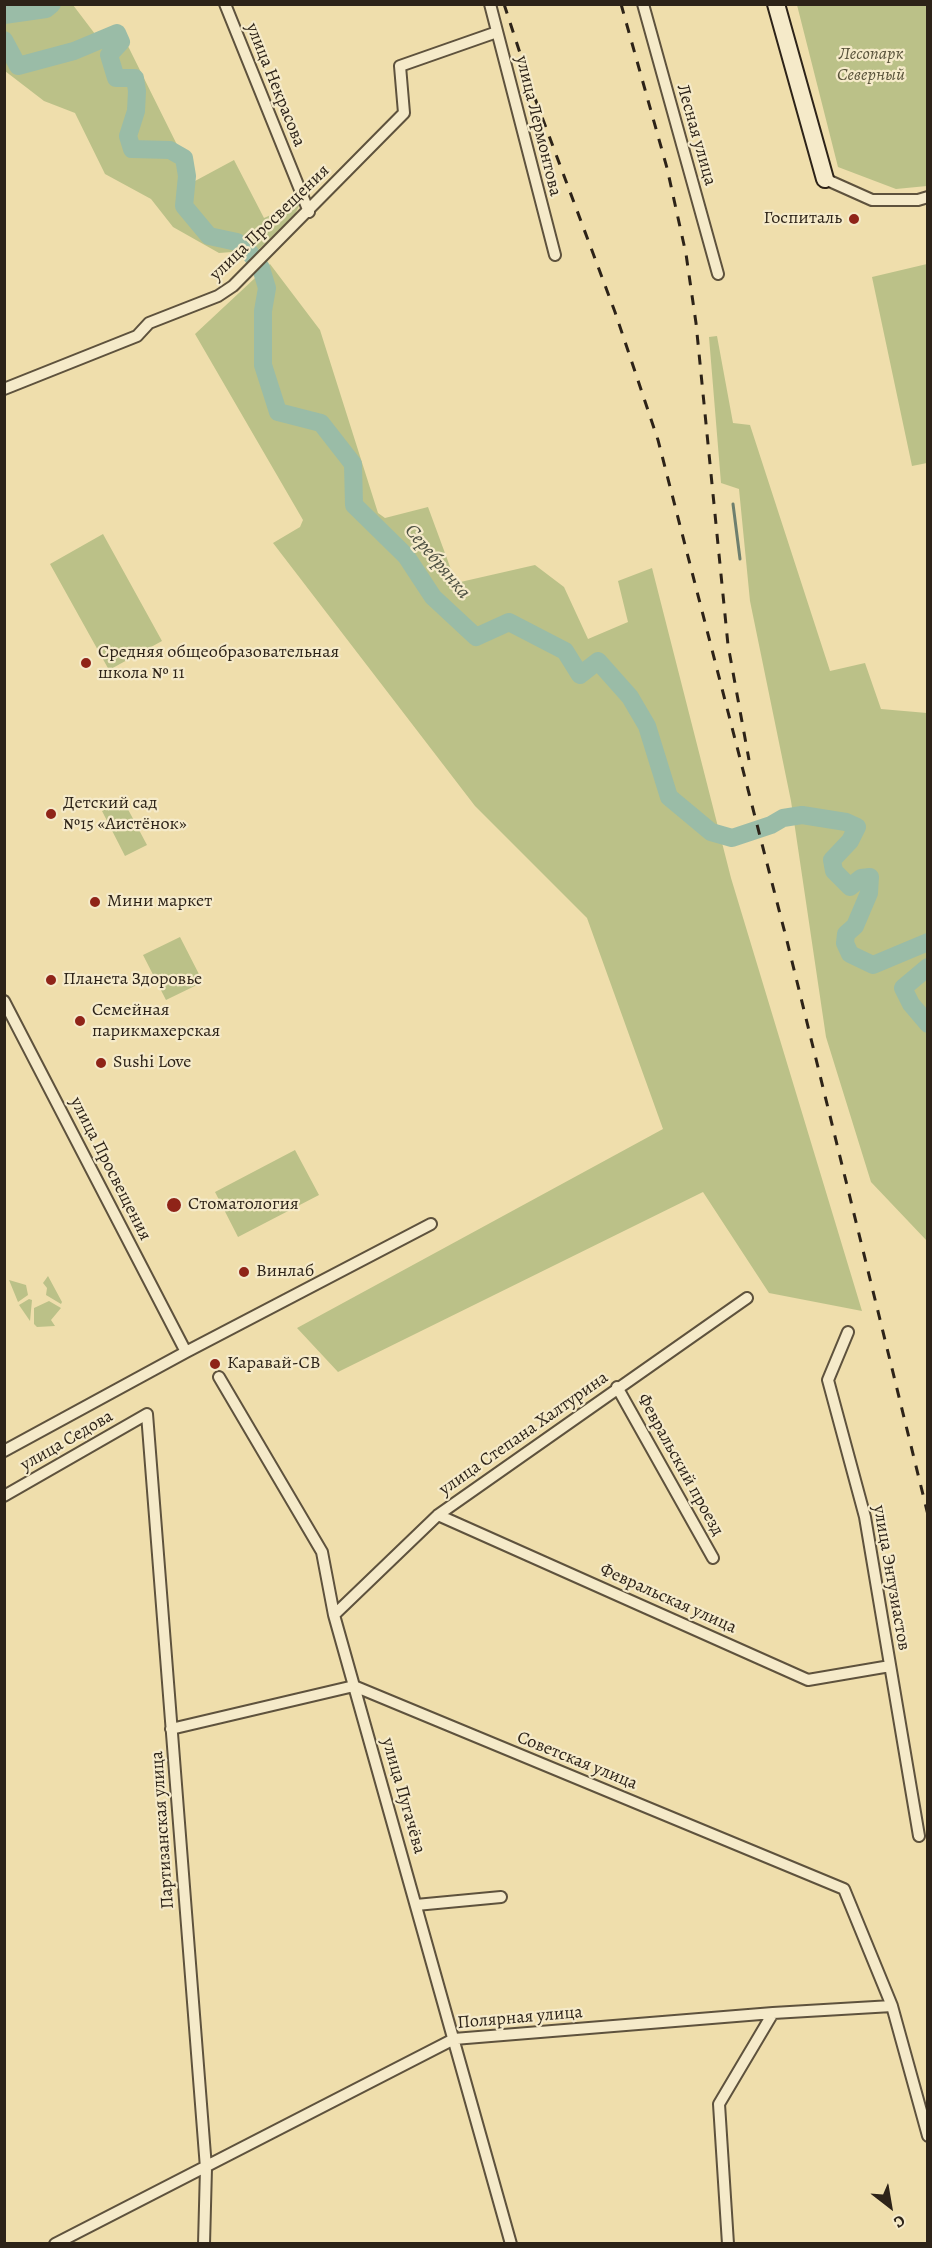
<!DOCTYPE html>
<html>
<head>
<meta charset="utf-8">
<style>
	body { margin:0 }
	#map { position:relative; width:932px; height:2248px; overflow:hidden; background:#efdeac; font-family:Alegreya,serif }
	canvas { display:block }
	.frame { position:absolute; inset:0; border:6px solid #2d2318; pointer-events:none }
	.north { position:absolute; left:860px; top:2176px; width:60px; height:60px; -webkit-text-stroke:4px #f5eac9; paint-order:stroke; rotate:149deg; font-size:16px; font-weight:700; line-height:24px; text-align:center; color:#2d2318 }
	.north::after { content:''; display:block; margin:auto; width:21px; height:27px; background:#2d2318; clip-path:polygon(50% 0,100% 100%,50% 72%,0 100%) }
</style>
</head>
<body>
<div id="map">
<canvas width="932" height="2248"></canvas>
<div class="frame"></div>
<div class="north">С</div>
</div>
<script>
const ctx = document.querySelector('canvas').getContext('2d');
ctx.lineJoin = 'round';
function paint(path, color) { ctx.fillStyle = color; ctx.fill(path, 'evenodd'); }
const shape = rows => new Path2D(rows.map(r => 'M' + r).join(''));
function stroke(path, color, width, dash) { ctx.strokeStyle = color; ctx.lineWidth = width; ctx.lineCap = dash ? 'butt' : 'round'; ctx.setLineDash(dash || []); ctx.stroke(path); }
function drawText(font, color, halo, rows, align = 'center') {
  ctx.font = font + ' Alegreya,serif'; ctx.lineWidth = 4.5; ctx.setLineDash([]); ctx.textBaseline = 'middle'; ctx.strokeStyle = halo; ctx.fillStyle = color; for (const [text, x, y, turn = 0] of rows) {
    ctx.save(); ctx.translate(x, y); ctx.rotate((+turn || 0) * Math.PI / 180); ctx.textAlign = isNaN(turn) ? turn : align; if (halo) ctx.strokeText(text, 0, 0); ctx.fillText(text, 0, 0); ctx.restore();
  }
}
const green = shape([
	[4,5,73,5,95,34,122,34,195,181,234,160,264,218,301,202,293,218,258,250,219,253,173,227,151,199,105,174,75,113,44,101,5,71],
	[797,5,927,5,927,186,896,189,838,167],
	[270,264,320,330,378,513,385,518,428,507,456,583,535,565,564,587,588,639,628,622,618,581,652,568,731,878,862,1311,769,1293,703,1192,338,1372,297,1328,663,1129,587,918,475,806,273,543,300,527,303,520,195,334],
	[927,264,927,463,912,466,872,277],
	[717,336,733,423,750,425,830,671,865,663,881,709,927,713,927,1241,871,1182,826,1037,791,801,750,601,739,489,721,483,709,337],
	[103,534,162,641,109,670,50,564],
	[123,800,147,845,125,856,102,811],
	[180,937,203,982,166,1000,143,955],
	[295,1150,319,1195,238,1237,215,1192],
	[48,1276,62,1302,61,1304,46,1295,47,1288,43,1283],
	[9,1280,26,1285,28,1295,18,1302],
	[29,1299,32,1300,30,1321,19,1305],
	[49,1301,61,1308,51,1320,55,1326,37,1327,34,1324,34,1308]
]);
const stream = shape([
	[733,504,740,559]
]);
const river = shape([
	[4,15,46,9,52,4],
	[4,40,18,66,74,51,117,33,121,42,109,55,116,78,135,78,137,91,136,111,128,136,132,149,170,150,184,158,187,176,184,206,209,236,237,242,250,253,261,268,267,288,263,311,263,365,278,412,321,423,353,464,354,505,406,556,433,597,476,637,509,622,565,651,580,675,598,661,630,697,647,726,669,797,711,832,732,838,771,825,783,818,802,815,846,822,857,827,850,841,832,860,834,871,850,887,861,878,870,877,869,893,855,926,846,934,845,943,850,954,873,965,928,942],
	[928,967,903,988,911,1004,928,1024]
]);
const street = shape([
	[225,4,309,212],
	[490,4,555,255],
	[643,4,718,274],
	[825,179,872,200,918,200,928,197],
	[4,389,137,336,149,323,218,296,233,286,404,113,400,66,497,32],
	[4,1001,186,1352],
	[848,1332,828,1380,865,1517,919,1836],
	[219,1377,322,1552,334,1615,511,2244],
	[617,1387,713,1558],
	[4,1451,186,1352,431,1224],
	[4,1496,147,1414,206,2168,204,2244],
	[438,1515,808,1680,890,1666],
	[334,1615,438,1515,747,1298],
	[171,1729,354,1686,844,1889,892,2006,928,2136],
	[416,1905,501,1897],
	[55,2244,454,2039,773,2013,892,2006],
	[728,2244,719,2104,773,2013]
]);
const secondary = shape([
	[776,4,825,179]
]);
const rail = shape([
	[504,4,533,93,615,312,658,440,787,941,928,1515],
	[621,4,667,168,686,254,696,323,728,645,749,760]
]);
const markers = [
	[854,219,6,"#8f2418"],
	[86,663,6,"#8f2418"],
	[51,814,6,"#8f2418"],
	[95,902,6,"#8f2418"],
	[51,980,6,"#8f2418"],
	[80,1021,6,"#8f2418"],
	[101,1063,6,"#8f2418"],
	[174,1205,8,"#8f2418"],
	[244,1272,6,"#8f2418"],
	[215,1364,6,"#8f2418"]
];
const parkNames = [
	["Лесопарк",871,55],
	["Северный",871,76]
];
const streetNames = [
	["улица Некрасова",275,85,68],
	["улица Лермонтова",538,126,76],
	["Лесная улица",696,135,74],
	["улица Просвещения",270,223,-44],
	["улица Просвещения",110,1169,63],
	["улица Степана Халтурина",524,1434,-35],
	["улица Седова",67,1441,-30],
	["Февральский проезд",680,1465,61],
	["улица Энтузиастов",891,1578,80],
	["Февральская улица",668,1599,24],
	["Советская улица",577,1761,22],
	["улица Пугачёва",403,1796,74],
	["Партизанская улица",163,1830,-94],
	["Полярная улица",520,2018,-5]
];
const poiNames = [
	["Госпиталь",842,219,"right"],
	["Средняя общеобразовательная",98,653],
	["школа № 11",98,674],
	["Детский сад",63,804],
	["№15 «Аистёнок»",63,825],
	["Мини маркет",107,902],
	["Планета Здоровье",63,980],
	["Семейная",92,1011],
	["парикмахерская",92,1032],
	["Sushi Love",113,1063],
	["Стоматология",188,1205],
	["Винлаб",256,1272],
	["Каравай-СВ",227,1364]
];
const waterNames = [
	["Серебрянка",437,562,50]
];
paint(green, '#bbc188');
stroke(stream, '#6e7f6e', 3);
stroke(river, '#9abca7', 18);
stroke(street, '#5e523d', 14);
stroke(secondary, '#2d2318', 20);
stroke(street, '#f5eac9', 10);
stroke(secondary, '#f5eac9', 16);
stroke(rail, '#2d2318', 3, [10, 10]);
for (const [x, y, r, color] of markers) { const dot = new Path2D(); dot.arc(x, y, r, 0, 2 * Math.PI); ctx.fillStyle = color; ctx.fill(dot); stroke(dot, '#f5eac9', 2); }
drawText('italic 18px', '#58523a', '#f5eac9', parkNames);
drawText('18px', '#2d2318', '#f5eac9', streetNames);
drawText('18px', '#2d2318', '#f5eac9', poiNames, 'left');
drawText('italic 20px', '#4e5143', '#f5eac9', waterNames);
</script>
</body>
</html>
